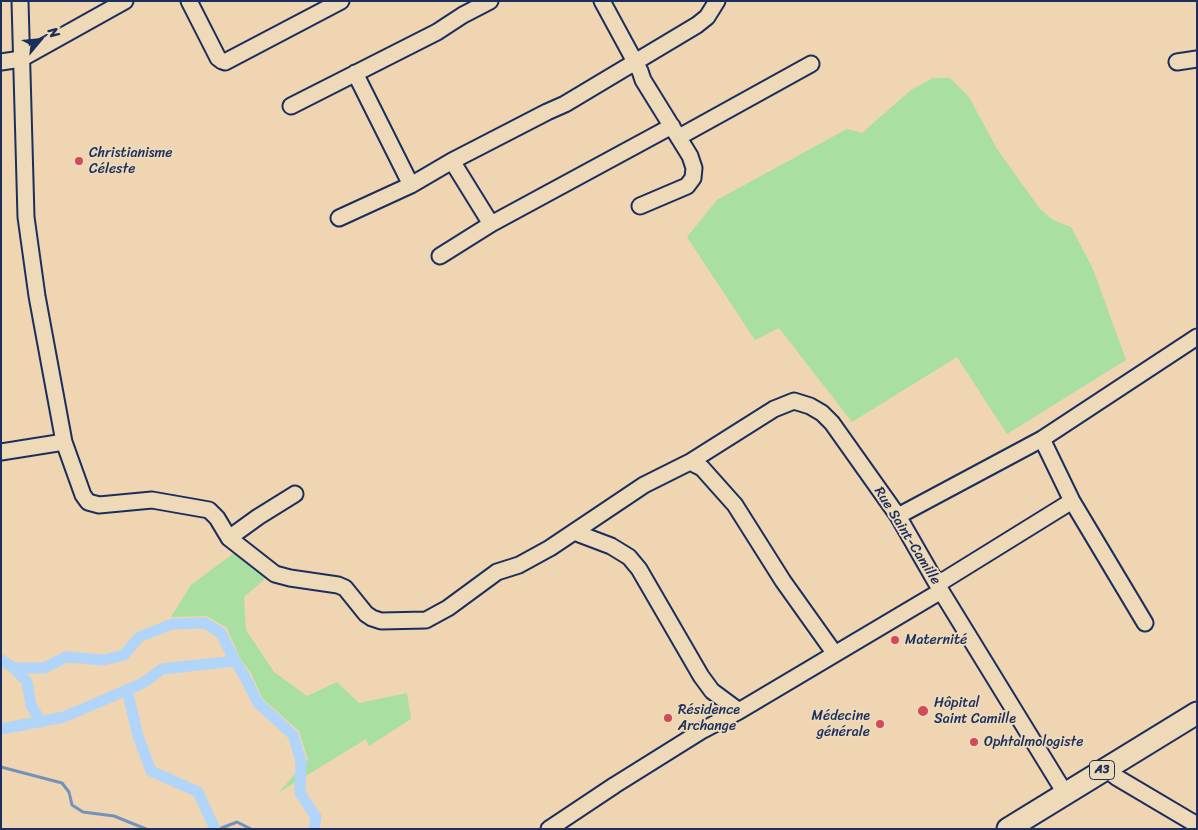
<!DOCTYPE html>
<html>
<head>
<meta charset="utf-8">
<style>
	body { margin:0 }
	#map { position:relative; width:1198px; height:830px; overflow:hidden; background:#efd5b1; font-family:Sriracha,sans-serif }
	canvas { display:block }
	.frame { position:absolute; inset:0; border:2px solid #1b2f5e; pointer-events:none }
	.north { position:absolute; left:15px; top:15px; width:50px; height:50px; -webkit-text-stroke:4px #eedab8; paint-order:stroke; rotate:62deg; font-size:14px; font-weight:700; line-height:20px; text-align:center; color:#1b2f5e }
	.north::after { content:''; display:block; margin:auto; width:18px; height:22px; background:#1b2f5e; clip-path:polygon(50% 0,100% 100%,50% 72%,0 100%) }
</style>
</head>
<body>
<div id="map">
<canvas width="1198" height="830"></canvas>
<div class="frame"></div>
<div class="north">N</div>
</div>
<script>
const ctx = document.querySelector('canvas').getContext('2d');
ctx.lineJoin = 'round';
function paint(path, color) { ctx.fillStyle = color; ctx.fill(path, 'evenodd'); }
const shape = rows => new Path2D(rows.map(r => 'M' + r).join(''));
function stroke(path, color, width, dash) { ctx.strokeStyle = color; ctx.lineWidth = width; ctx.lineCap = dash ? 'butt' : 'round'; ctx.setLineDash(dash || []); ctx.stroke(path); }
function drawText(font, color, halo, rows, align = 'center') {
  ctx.font = font + ' Sriracha,sans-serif'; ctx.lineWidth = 4; ctx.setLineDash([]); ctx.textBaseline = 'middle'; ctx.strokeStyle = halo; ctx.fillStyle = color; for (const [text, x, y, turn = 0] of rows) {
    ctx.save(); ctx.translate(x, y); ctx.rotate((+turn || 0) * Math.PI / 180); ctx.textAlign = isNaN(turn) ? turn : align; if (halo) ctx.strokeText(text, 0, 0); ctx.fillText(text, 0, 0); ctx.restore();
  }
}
const green = shape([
	[933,78,950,78,969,97,997,149,1040,209,1053,220,1071,227,1093,269,1126,360,1007,434,957,357,852,422,779,328,755,340,687,237,717,200,847,129,862,133,911,90],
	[238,550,267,577,244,597,246,630,274,672,307,696,337,682,359,703,407,693,411,719,369,746,366,739,278,793,308,760,299,731,263,699,251,673,240,658,227,628,207,616,171,617,191,585]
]);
const stream = shape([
	[1,767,62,783,69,792,72,805,83,812,114,816,146,829],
	[219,829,237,822,251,829]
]);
const canal = shape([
	[1,660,14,668,27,682,31,705,41,722],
	[14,668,44,668,66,657,104,660,124,655,139,637,172,624,205,623,221,633,235,661,245,677,258,703,293,735,301,761,300,793,316,817,314,829],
	[127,690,138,736,151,771,198,792,215,829],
	[1,729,64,717,143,683,162,669,235,661]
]);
const minor = shape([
	[20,1,26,217,37,296,64,442,83,495,88,502,99,505,152,500,209,510,217,518,229,538,275,574,290,578,338,585,345,588,366,614,372,618,381,621,426,620,448,608,497,572,519,565,550,548,644,485,690,462,774,409,794,401,810,406,822,413,832,423,898,516,941,591,1065,793],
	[189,1,218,58,222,61,225,62,341,1],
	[602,1,640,71,643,80,690,156,694,168,693,178,687,186,640,206],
	[1,62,21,59,125,1],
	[1177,62,1197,59],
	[355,73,411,185],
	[291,106,437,32,463,15,490,1],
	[679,137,811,64],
	[452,161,491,224],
	[339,218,411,185,452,161,547,112,565,104,697,25,707,17,717,1],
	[440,256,491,224,672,126],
	[1042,439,1072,501,1145,623],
	[1,452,64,442],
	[690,462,702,468,735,505,783,581,835,654],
	[898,516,1042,439,1197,337],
	[574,532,611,546,629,557,639,569,701,676,712,691,739,711],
	[229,538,258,517,295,494],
	[938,584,1072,501],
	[1105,768,1116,777,1197,825],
	[549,829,615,785,703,730,739,711,941,591]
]);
const highway = shape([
	[1008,829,1197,713]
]);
const markers = [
	[79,161,5,"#d1495b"],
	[895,640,5,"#d1495b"],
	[923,711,6,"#d1495b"],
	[668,718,5,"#d1495b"],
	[880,724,5,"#d1495b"],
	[974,742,5,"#d1495b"]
];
const shields = [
	[1102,770,25]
];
const shieldNames = [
	["A3",1102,770]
];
const poiNames = [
	["Christianisme",89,153],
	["Céleste",89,169],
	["Maternité",905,640],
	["Hôpital",934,703],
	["Saint Camille",934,719],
	["Résidence",678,710],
	["Archange",678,726],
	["Médecine",870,716,"right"],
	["générale",870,732,"right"],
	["Ophtalmologiste",984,742]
];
const streetNames = [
	["Rue Saint-Camille",907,536,58]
];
paint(green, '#a9dfa1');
stroke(stream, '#7493bb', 3);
stroke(canal, '#b0d5f9', 11);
stroke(minor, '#1b2f5e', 19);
stroke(highway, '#1b2f5e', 25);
stroke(minor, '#eedab8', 15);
stroke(highway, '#eedab8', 21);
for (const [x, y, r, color] of markers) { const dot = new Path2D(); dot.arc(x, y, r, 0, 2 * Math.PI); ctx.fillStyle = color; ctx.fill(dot); stroke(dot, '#eedab8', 2); }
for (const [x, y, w] of shields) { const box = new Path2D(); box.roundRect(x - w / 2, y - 9.5, w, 19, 4); ctx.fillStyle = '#eedab8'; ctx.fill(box); stroke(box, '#1b2f5e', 1); }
drawText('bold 12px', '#1b2f5e', null, shieldNames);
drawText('14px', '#1b2f5e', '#eedab8', poiNames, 'left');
drawText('14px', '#1b2f5e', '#eedab8', streetNames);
</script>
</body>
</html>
